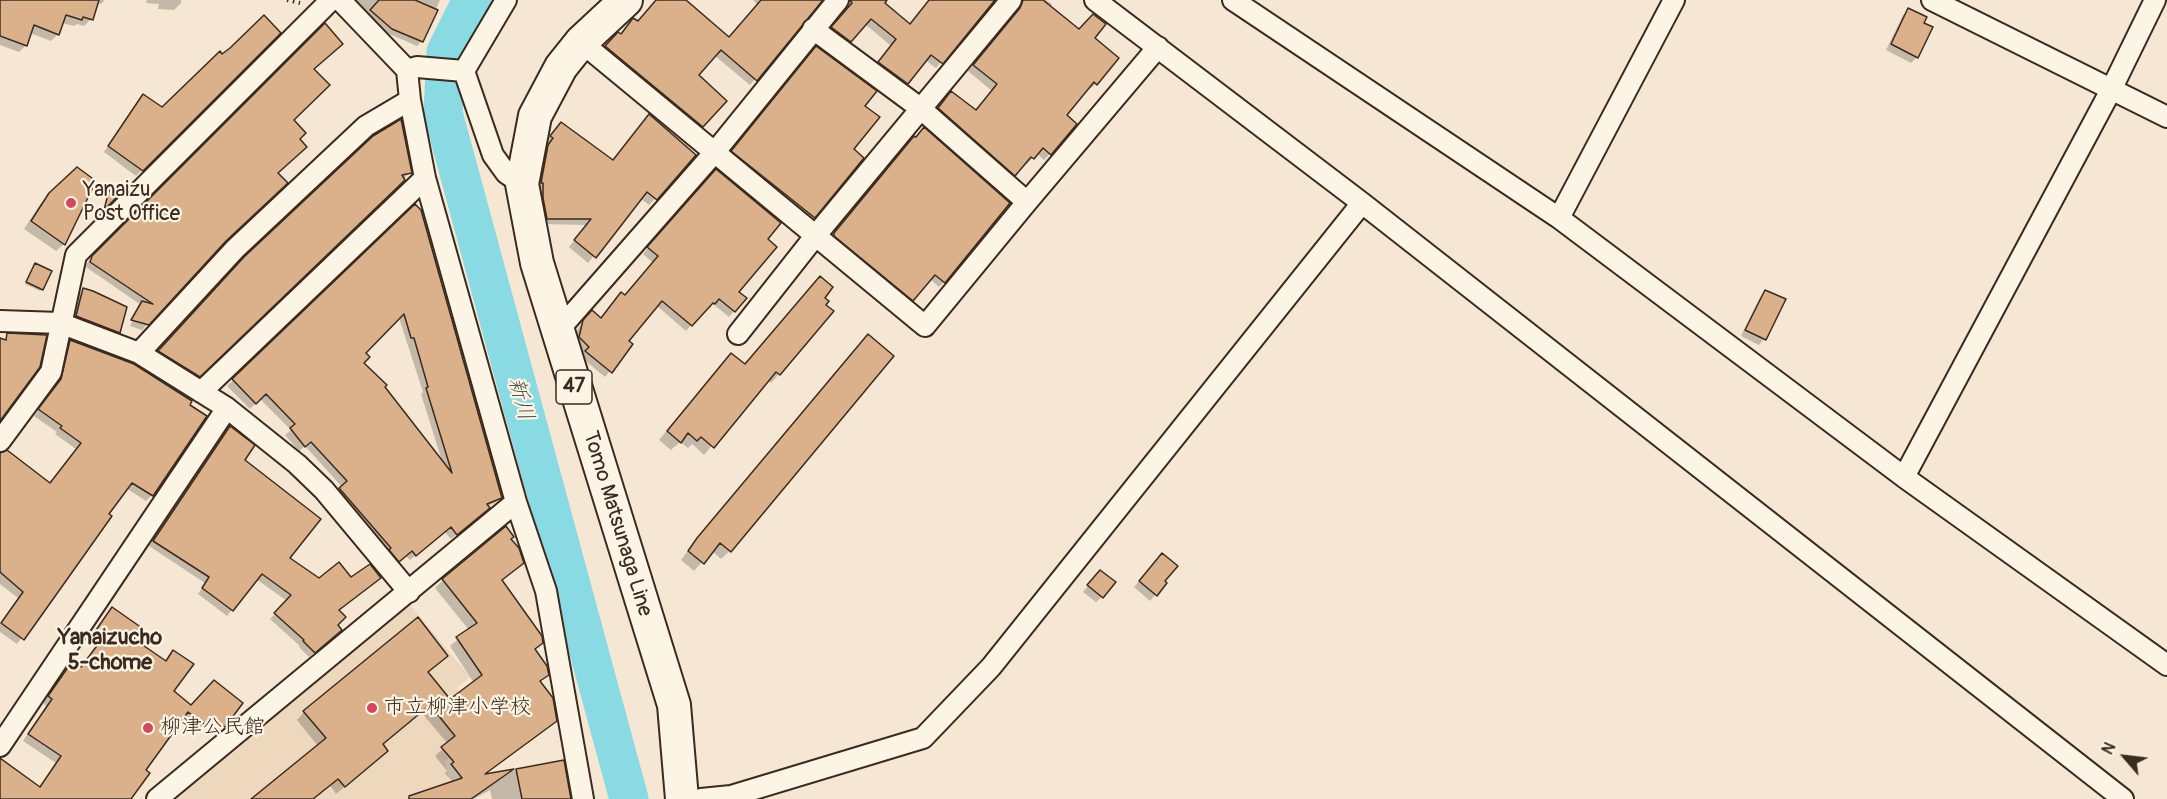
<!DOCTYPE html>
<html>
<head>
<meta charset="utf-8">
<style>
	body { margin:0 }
	#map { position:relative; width:2167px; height:799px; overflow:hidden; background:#f5e7d3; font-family:Pangolin,sans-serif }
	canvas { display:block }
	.north { position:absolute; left:2095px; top:727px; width:60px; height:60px; -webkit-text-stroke:4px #fcf5e5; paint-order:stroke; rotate:298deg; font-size:16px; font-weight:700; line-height:24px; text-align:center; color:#3b2a1e }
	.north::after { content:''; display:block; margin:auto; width:21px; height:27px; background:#3b2a1e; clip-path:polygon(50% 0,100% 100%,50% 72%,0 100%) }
</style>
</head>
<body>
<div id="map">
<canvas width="2167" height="799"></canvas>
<div class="north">N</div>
</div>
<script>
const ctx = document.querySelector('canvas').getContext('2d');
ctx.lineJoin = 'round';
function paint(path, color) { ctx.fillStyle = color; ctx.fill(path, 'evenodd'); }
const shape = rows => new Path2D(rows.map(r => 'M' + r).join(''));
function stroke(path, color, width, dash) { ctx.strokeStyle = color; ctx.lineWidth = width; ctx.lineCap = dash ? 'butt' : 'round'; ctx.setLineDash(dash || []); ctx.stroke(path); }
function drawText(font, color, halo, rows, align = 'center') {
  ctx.font = font + ' Pangolin,"Klee One",sans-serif'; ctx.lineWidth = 4.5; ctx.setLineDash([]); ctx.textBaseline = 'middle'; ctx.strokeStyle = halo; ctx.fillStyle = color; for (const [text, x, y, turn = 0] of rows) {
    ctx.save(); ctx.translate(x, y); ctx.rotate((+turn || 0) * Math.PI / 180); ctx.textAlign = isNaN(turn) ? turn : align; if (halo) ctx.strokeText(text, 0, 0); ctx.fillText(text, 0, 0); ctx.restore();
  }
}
const built = shape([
	[406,600,470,677,457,688,485,728,445,762,453,799,159,799]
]);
const shadow = shape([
	[0,0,105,0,101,4,96,2,91,19,84,26,77,24,74,26,62,23,58,34,51,41,30,33,26,45,19,52,0,45],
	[147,0,181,0,181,3,174,10,158,9,159,4,146,3],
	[355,0,440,0,422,41,417,46,387,33,367,16,369,13],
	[656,0,683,0,729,38,758,5,753,0,821,0,750,85,714,55,697,75,724,101,696,132,600,53,618,34,620,36,637,23],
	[843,0,879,0,909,26,930,0,993,0,936,68,925,60,901,89,874,69,891,46,865,24,844,47,827,34,842,15,845,8],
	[1015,0,1046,0,1052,4,1050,7,1079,31,1093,39,1096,84,1090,89,1088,87,1065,115,1050,154,1044,160,1037,153,1027,164,1025,162,1008,180,933,115,945,99,975,111,992,91,968,71,1015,15,1017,3],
	[1908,10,1922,24,1917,57,1911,63,1886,50,1903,15],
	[325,25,312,69,292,120,298,140,222,243,142,330,130,326,141,305,86,267,87,263],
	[279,33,136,176,104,152,138,102,162,108,222,56],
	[811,53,863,106,852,150,814,217,809,222,728,156],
	[554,130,612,161,694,155,649,205,640,198,588,263,569,247,587,225,541,224,537,188,542,152,548,144,545,143],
	[374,137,410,172,397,187,192,382,153,358,237,266],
	[909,143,944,282,939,287,930,279,907,305,829,239],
	[711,176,765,239,736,292,734,311,729,317,713,304,708,309,707,307,686,331,656,305,627,341,631,345,605,377,581,357,584,353,574,343,578,328,587,318,600,319,624,297,653,263,643,254],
	[50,194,64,244,56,251,24,229,41,203],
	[415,206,501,497,495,503,487,506,483,513,451,539,444,531,410,560,406,556,393,566,334,495,342,487,305,446,299,451,285,435,291,430,260,399,250,409,227,386],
	[399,318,423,392,421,394,442,461,362,363,364,353],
	[33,267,42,289,40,291,25,284],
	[84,290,119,332,113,338,71,322,78,296],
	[1766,291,1784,300,1764,339,1759,345,1741,336,1760,297],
	[823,298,779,374,771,383,767,380,704,455,692,444,688,448,680,442,671,450,659,440,722,363,744,366],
	[868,336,730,551,721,559,712,551,694,571,681,560,689,549],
	[71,341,152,495,146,501,126,488,17,644,0,632,0,624,18,598,0,584,0,460,50,485,76,449,55,434,57,432,34,416,55,386,65,347],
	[230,428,288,558,319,580,351,579,337,610,335,635,309,657,299,647,300,646,270,619,287,601,256,579,227,616,198,594,205,583,149,546],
	[510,539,500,581,541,643,534,650,547,675,539,682,555,721,483,776,563,762,569,799,492,799,490,790,474,799,429,799,453,783,445,773,447,771,435,756,448,744,421,712,381,745,379,758,336,794,330,785,313,799,253,799,318,746,297,720,304,712,427,673,449,701,474,683,450,646,469,630,435,588,443,580],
	[1157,560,1163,581,1165,583,1150,601,1134,587],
	[1095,577,1102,597,1096,602,1083,592],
	[112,609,132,639,164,662,173,652,172,691,191,707,241,703,217,733,207,725,201,732,182,719,144,771,129,799,0,799,0,761,39,788,56,763,23,741,46,706,43,703,64,672,71,665,80,668,96,646,88,640]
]);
const river = shape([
	[472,0,446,52,443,113,629,799]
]);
const building = shape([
	[0,0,99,0,93,20,83,17,82,20,66,15,59,35,34,25,27,46,0,36,0,0],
	[379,0,415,0,438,10,423,42,392,29,370,10,379,0],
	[656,0,686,0,729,37,761,0,823,0,757,81,721,50,699,75,727,101,703,127,605,46,618,32,621,34,633,18,638,21,656,0],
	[850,0,887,0,885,3,910,24,929,0,995,0,943,64,931,55,908,84,878,62,896,39,871,19,851,42,831,27,852,3,850,0],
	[1023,0,1043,0,1079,29,1093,14,1106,24,1095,38,1119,58,1097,85,1094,82,1067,115,1077,124,1051,155,1043,148,1034,159,1031,157,1015,176,938,108,951,91,976,110,997,84,973,65,1020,8,1023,0],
	[1908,8,1927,17,1924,23,1933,27,1918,58,1891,44,1908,8],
	[264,15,281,33,143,171,108,146,143,94,162,107,220,51,222,54,230,48,264,15],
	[325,23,343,44,314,69,330,85,294,120,306,133,300,139,307,147,278,173,288,183,226,241,149,325,131,320,142,301,153,304,90,262,92,256,325,23],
	[816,46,877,91,865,106,880,117,854,149,864,158,815,218,731,151,816,46],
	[649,114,696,155,657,200,647,192,596,258,574,240,591,219,547,219,543,198,543,183,541,183,548,145,553,138,550,136,561,122,613,160,649,114],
	[401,119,412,173,402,175,405,180,200,377,158,351,244,257,373,136,401,119],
	[924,127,1010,203,945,283,935,275,913,301,834,236,834,233,914,136,916,137,924,127],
	[77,167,96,181,65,245,31,221,49,193,77,167],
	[716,169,781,223,768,239,777,247,739,292,747,298,735,312,719,299,715,304,713,303,692,326,662,301,629,341,633,344,612,373,585,351,589,347,579,337,583,320,592,310,601,318,621,292,625,295,658,256,647,247,716,169],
	[109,190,118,196,104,210,109,190],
	[415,204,421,210,502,498,487,504,490,508,457,535,451,527,416,556,412,551,399,562,389,550,391,548,339,488,347,481,311,442,305,447,290,428,295,424,266,394,256,404,232,379,415,204],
	[404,314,411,338,414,338,428,387,426,388,452,473,385,387,387,385,364,363,370,357,366,353,404,314],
	[35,263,52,271,43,290,26,282,35,263],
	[820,276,833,287,825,298,829,301,826,305,834,311,780,375,776,372,714,448,701,437,697,441,688,433,681,443,667,431,731,353,745,364,820,276],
	[83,288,93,291,127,307,120,333,76,316,83,288],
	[1765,290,1786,299,1766,340,1745,330,1765,290],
	[7,333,47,335,40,367,0,421,0,338,6,340,7,333],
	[868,334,894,356,731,552,720,543,704,564,688,551,697,538,868,334],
	[70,340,134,364,192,401,190,405,207,416,153,496,132,483,109,514,112,516,24,640,1,623,23,592,0,572,0,453,7,450,50,483,81,443,60,428,62,426,38,409,61,379,70,340],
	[230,426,255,445,245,460,321,519,290,558,319,578,339,562,351,577,370,564,381,578,339,610,346,617,338,625,342,630,315,653,303,641,304,640,274,613,291,595,262,574,233,611,202,588,209,577,153,541,230,426],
	[506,526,514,537,511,539,519,548,524,563,502,580,542,636,543,643,535,649,547,666,549,675,540,681,553,698,557,721,485,774,514,769,471,799,409,799,409,796,462,778,451,764,454,762,441,747,455,736,430,705,383,744,388,751,345,787,338,779,313,799,251,799,326,738,303,711,418,617,448,656,428,672,450,699,482,675,456,637,477,623,442,579,506,526],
	[1162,553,1178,566,1165,581,1167,583,1157,596,1139,581,1162,553],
	[1100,570,1116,582,1103,598,1087,585,1100,570],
	[112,607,142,628,134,639,166,661,173,650,194,664,174,691,191,705,214,680,243,703,225,727,213,719,208,727,188,712,146,770,150,773,131,799,0,799,0,758,40,787,61,756,28,734,52,699,48,696,71,663,73,665,75,663,81,667,102,639,94,633,112,607],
	[564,760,571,799,522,799,516,769,564,760]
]);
const path = shape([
	[287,0,300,3]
]);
const street = shape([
	[340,0,407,70,410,100,425,178,516,502,546,591,583,799],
	[506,0,464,71,493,155,506,173,522,184],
	[1095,0,1362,203,2123,799],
	[1233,0,1559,218,1904,477,2167,665],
	[1932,0,2167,117],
	[813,29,920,108,1027,202],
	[581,42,925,326,1027,202,1158,47],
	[407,70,417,67,464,71],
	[1559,218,1674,0],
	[0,321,60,323,139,353,227,408,297,464,324,490,409,592],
	[557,332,714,153,838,0],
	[738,334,816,235,1011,0],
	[139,353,235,249,366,126,410,100],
	[201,392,425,178],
	[0,441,51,372,76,255,331,0],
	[1904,477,2111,90,2155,0],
	[0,746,227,408],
	[157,799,516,502],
	[701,799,731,796,923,738,991,667,1362,203]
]);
const primary = shape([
	[626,0,581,42,561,67,535,116,522,184,537,263,674,705,682,799]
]);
const markers = [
	[71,203,6,"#d1495b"],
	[372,708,6,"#d1495b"],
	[148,728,6,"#d1495b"]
];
const shields = [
	[574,387,36]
];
const shieldNames = [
	["47",574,387]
];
const poiNames = [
	["Yanaizu",83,191],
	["Post Office",83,215],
	["市立柳津小学校",384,708],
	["柳津公民館",160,728]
];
const streetNames = [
	["Tomo Matsunaga Line",617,524,73]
];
const waterNames = [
	["新川",520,399,75]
];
const neighbourhoodNames = [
	["Yanaizucho",110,638],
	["5-chome",110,663]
];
paint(built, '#edd7bd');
paint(shadow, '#0003');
stroke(river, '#89dae3', 39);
paint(building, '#dbb18b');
stroke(building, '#3b2a1e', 1.5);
stroke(street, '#3b2a1e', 24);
stroke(primary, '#3b2a1e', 36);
stroke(path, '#3b2a1e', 4, [1.5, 4.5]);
stroke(street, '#fcf5e5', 20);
stroke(primary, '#fcf5e5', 32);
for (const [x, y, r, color] of markers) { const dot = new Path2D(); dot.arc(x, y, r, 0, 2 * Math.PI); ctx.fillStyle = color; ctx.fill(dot); stroke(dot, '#fcf5e5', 2); }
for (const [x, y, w] of shields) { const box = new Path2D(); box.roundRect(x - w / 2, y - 17, w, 34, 4.5); ctx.fillStyle = '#fcf5e5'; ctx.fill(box); stroke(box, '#3b2a1e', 1.5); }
drawText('bold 20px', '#3b2a1e', null, shieldNames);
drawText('21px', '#3b2a1e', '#fcf5e5', poiNames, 'left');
drawText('21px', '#3b2a1e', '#fcf5e5', streetNames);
drawText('italic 22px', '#4e564f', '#fcf5e5', waterNames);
drawText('bold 22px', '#3b2a1e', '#fcf5e5', neighbourhoodNames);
</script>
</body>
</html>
